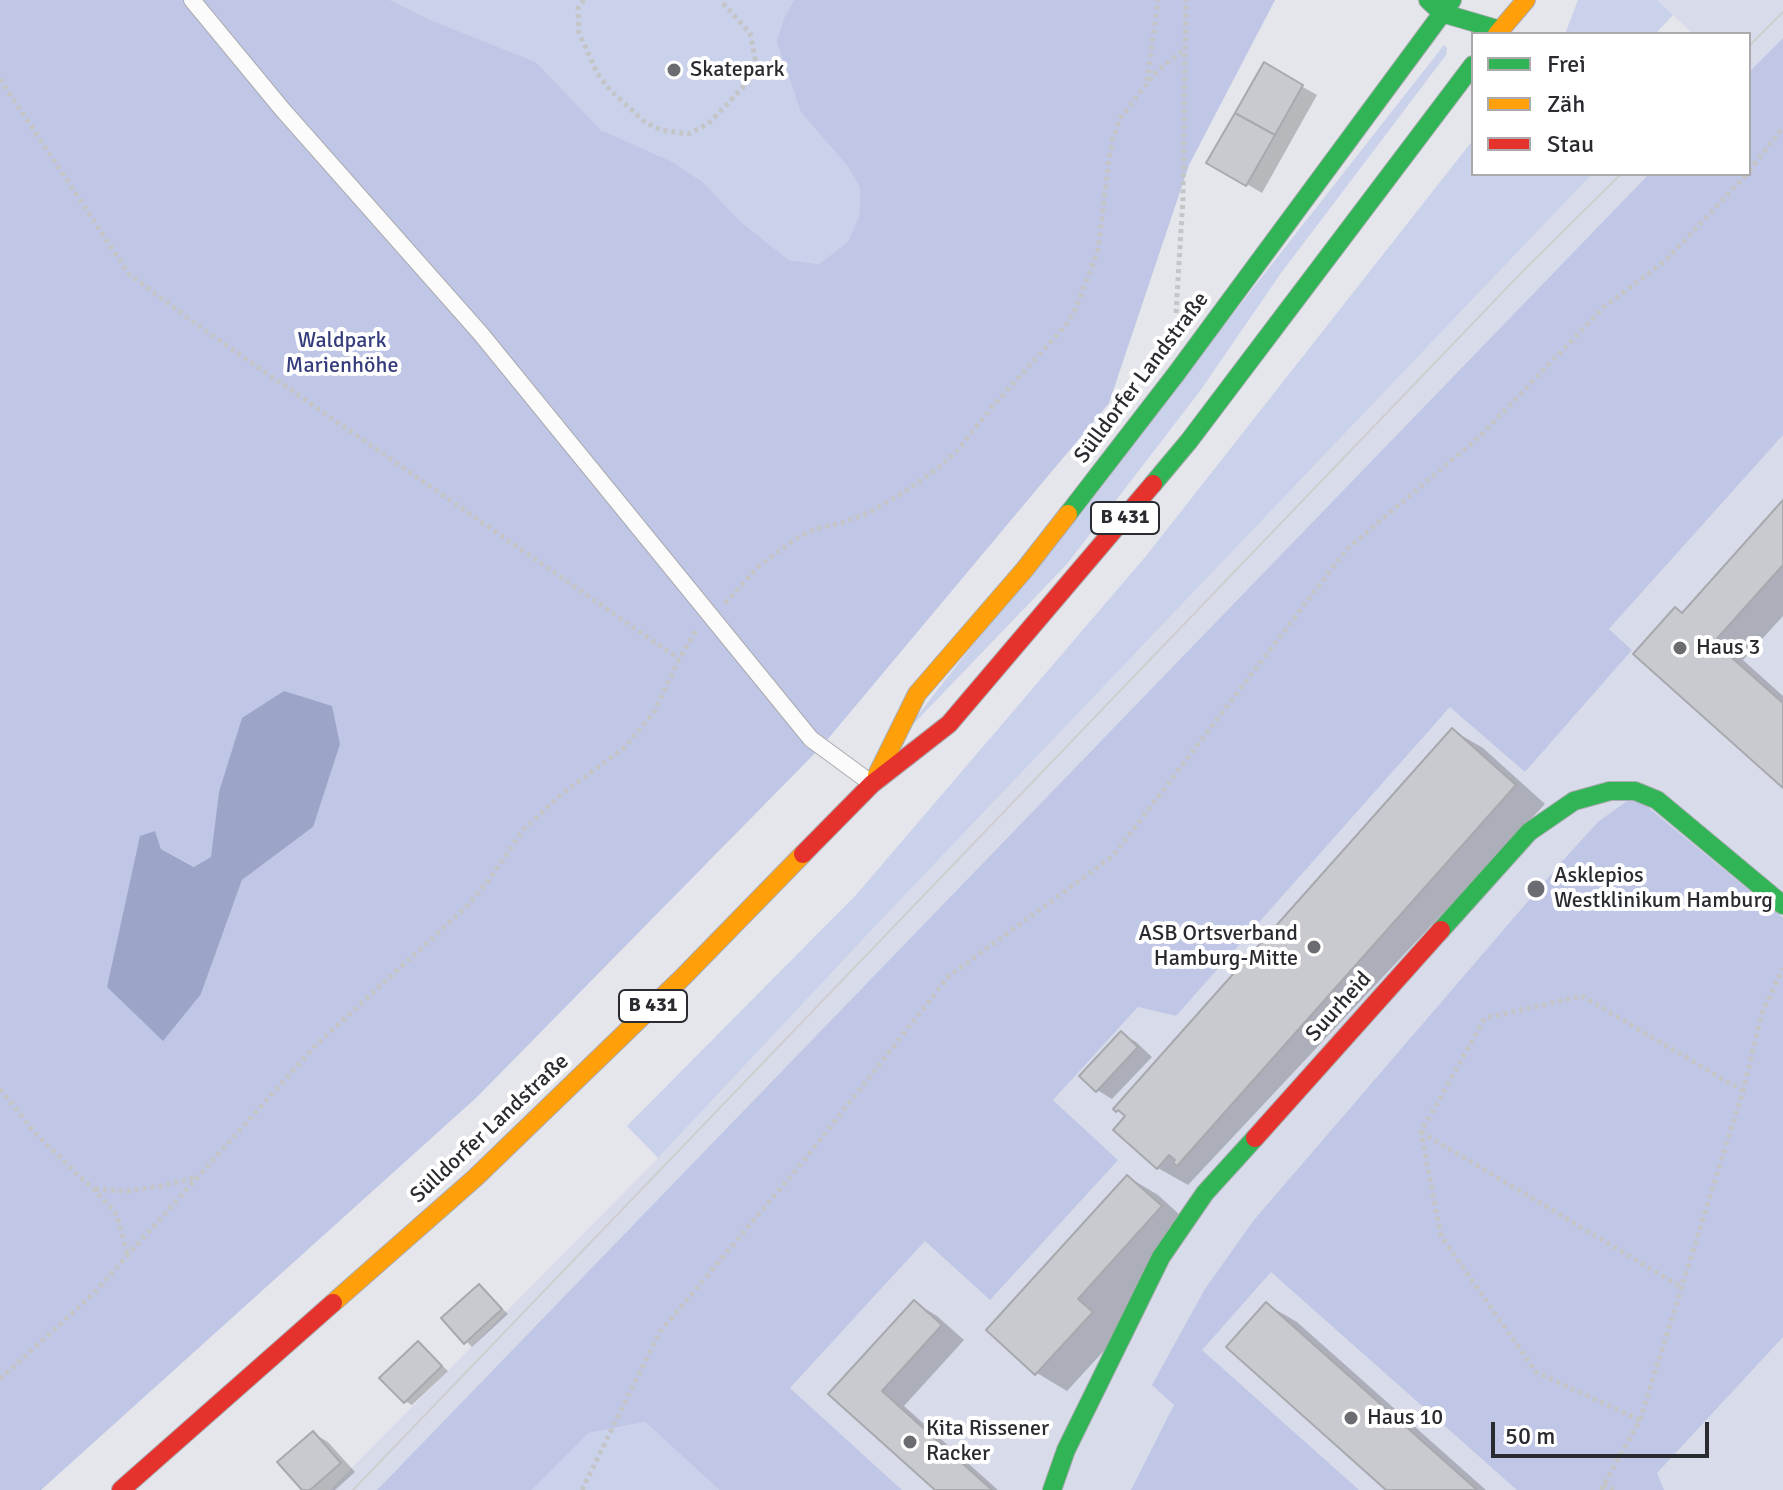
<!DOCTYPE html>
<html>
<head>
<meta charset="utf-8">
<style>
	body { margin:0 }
	#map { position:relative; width:1783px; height:1490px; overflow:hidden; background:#e4e6ec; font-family:Signika,sans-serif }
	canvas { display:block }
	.legend { position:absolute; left:1471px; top:32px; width:280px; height:144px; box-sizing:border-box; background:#fff; border:2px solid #aaaaac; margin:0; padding:10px 14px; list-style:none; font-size:24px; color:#2a2b30 }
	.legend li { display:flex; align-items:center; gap:16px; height:40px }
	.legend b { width:40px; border:2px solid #aaaaac }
	.scale { position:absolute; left:1491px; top:1422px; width:218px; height:36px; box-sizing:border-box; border:4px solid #2a2b30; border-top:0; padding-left:10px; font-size:24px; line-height:28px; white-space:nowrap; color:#2a2b30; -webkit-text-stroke:6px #fff; paint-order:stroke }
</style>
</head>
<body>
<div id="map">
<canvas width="1783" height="1490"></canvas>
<ul class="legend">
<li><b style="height:10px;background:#30b455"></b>Frei</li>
<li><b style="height:10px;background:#ff9f0a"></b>Zäh</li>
<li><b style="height:10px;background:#e5322d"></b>Stau</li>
</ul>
<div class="scale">50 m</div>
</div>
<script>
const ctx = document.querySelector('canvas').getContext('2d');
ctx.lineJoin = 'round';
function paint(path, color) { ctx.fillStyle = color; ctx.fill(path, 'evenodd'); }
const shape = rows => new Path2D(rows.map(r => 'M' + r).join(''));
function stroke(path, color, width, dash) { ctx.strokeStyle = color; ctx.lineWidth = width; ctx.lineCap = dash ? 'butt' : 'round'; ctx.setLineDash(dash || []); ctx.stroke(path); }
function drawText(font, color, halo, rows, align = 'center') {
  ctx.font = font + ' Signika,sans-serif'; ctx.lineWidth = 8; ctx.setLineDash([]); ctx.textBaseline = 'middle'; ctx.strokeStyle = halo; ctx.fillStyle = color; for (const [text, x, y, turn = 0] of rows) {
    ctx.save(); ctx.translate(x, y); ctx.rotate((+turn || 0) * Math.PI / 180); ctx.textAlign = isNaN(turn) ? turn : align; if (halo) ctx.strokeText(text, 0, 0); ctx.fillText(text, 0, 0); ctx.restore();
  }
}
const built = shape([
	[1657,0,1783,0,1783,38,1749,72,1749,34,1693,34],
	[1592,174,1649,174,377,1490,330,1490,658,1158,882,919],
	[1783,435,1783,1490,902,1490,790,1388,925,1241,989,1299,1117,1159,1053,1100,1138,1007,1176,1016,1451,706,1525,772,1632,650,1609,629]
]);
const green = shape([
	[390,0,794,0,784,18,846,164,860,186,859,216,848,243,819,264,789,260,740,221,703,182,671,161,601,130,536,62,429,20],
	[1578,0,1657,0,1673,15,1655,34,1565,34],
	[1444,45,1447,48,1446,55,1440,63,1281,273,1200,391,1067,564,899,739],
	[1473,140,1473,174,1592,174,882,919,658,1158,627,1126,856,895,1146,556],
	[645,1422,719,1490,532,1490,589,1433]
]);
const forest = shape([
	[0,0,390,0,430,20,536,62,601,130,671,161,703,182,740,221,789,260,819,264,848,242,859,216,860,187,846,164,801,112,777,42,784,18,794,0,1275,0,1189,165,1109,403,822,746,477,1097,41,1490,0,1490],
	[219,792,313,827,242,880,201,994,155,831,161,849,195,867,212,857],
	[1783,38,1783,435,1609,629,1632,650,1525,772,1450,707,1176,1016,1138,1007,1053,1100,1118,1160,990,1300,925,1241,790,1388,902,1490,719,1490,645,1422,589,1433,532,1490,377,1490,1649,174,1749,174,1749,72],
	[1634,796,1783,918,1783,1337,1657,1473,1664,1490,1517,1490,1271,1272,1202,1350,1359,1490,1131,1490,1174,1405,1152,1385,1205,1289,1254,1220,1567,856,1598,822]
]);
const water = shape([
	[284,691,332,706,340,744,313,827,242,880,201,994,163,1041,107,987,140,836,155,831,161,849,194,867,211,857,219,792,242,718]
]);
const shadow = shape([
	[1264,65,1317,95,1262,193,1209,162],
	[1783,503,1783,616,1743,660,1783,696,1783,785,1684,614],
	[1452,730,1483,748,1545,804,1188,1185,1158,1168,1128,1117,1115,1109],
	[1122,1034,1136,1042,1152,1057,1112,1099,1097,1090],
	[1128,1177,1158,1195,1191,1225,1122,1331,1067,1391,1037,1373,989,1330],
	[479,1286,508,1314,472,1347,444,1318],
	[914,1302,937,1316,964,1340,904,1406,998,1490,938,1490,831,1394],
	[1266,1304,1297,1322,1486,1490,1389,1490],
	[418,1344,448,1371,412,1405,405,1401],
	[313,1433,328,1442,355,1472,335,1490,305,1490]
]);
const building = shape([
	[1264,62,1303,85,1275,135,1235,113,1264,62],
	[1235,113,1275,135,1246,186,1206,163,1235,113],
	[1783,500,1783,565,1714,642,1783,703,1783,788,1633,654,1675,607,1682,613,1783,500],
	[1452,728,1516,785,1177,1166,1173,1163,1175,1160,1169,1155,1157,1169,1113,1130,1125,1116,1118,1110,1116,1112,1113,1109,1452,728],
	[1121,1031,1138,1047,1096,1092,1079,1076,1121,1031],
	[1127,1175,1162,1206,1078,1299,1093,1312,1035,1375,986,1330,1127,1175],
	[479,1284,502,1309,464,1344,441,1318,479,1284],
	[914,1300,942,1325,882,1391,992,1490,935,1490,828,1394,914,1300],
	[1266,1302,1477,1490,1386,1490,1226,1347,1266,1302],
	[418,1341,442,1366,404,1403,379,1378,418,1341],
	[313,1431,341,1463,310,1490,302,1490,277,1462,313,1431]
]);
const path = shape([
	[584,0,578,8,579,33,597,73,610,90,645,122,661,130,688,134,708,124,748,82,752,72,755,59,750,33,720,0],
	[0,79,129,274,203,329,679,659],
	[1147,81,1158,0],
	[1749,171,1783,127],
	[1176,313,1183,198,1186,0],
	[725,603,759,566,797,538,815,529,841,523,868,513,903,493,938,468,957,451,991,408,1066,325,1076,308,1098,250,1109,159,1113,138,1121,117,1155,73,1183,50],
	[0,1089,35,1133,81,1178,94,1189,117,1215,127,1253],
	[1421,1132,1683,1288],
	[95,1189,128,1191,162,1186,196,1177],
	[0,1379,92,1295,315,1046,466,907,489,880,523,830,563,793,625,747,654,712,679,659,697,629],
	[1640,1420,1536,1372,1441,1236,1421,1132,1485,1018,1582,996,1743,1091],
	[1603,1485,1615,1490],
	[582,1490,659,1333,805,1159,949,976,1113,856,1346,550,1480,436,1604,307,1666,260,1747,174],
	[1601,1490,1640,1420,1743,1091,1762,1013,1783,968]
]);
const lane = shape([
	[192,0,282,109,481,334,811,739,871,783]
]);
const fast = shape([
	[1428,0,1442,13,1500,30],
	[1153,484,1189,441,1473,65],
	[1068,514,1176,374,1452,0],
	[1441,930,1529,832,1574,801,1610,791,1635,791,1657,800,1783,905],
	[1052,1490,1066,1450,1161,1257,1205,1193,1255,1138]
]);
const slow = shape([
	[1497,34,1526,0],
	[877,775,917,694,1025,569,1068,514],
	[333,1303,475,1178,683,977,803,854]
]);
const jam = shape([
	[803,854,872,784,949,724,1153,484],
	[1255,1138,1441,930],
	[121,1490,333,1303]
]);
const tram = shape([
	[1749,46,1783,12],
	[353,1490,1523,271,1621,174]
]);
const markers = [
	[674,70,8,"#6b6c72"],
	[1680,648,8,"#6b6c72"],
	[1536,889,10,"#6b6c72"],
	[1314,947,8,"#6b6c72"],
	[1351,1418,8,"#6b6c72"],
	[910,1442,8,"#6b6c72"]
];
const shields = [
	[1125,518,68],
	[653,1006,68]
];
const shieldNames = [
	["B 431",1125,518],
	["B 431",653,1006]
];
const poiNames = [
	["Skatepark",690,70],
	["Haus 3",1696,648],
	["Asklepios",1554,876],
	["Westklinikum Hamburg",1554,901],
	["ASB Ortsverband",1298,934,"right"],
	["Hamburg-Mitte",1298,959,"right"],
	["Haus 10",1367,1418],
	["Kita Rissener",926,1429],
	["Racker",926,1454]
];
const parkNames = [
	["Waldpark",342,341],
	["Marienhöhe",342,366]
];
const streetNames = [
	["Sülldorfer Landstraße",1142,378,-53],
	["Suurheid",1339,1007,-48],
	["Sülldorfer Landstraße",490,1129,-43]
];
paint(built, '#d8dbe9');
paint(green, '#cad1ea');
paint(forest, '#c0c6e5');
paint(water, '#9ca4c8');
paint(shadow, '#0003');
paint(building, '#c9cacf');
stroke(building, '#a8a9ae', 2);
stroke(lane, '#aaabb0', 18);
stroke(fast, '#aaabb0', 20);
stroke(slow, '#aaabb0', 20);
stroke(jam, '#aaabb0', 20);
stroke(path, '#c4c5c7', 5, [4, 4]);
stroke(lane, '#fbfbfc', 16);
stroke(fast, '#30b455', 18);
stroke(slow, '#ff9f0a', 18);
stroke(jam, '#e5322d', 18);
stroke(tram, '#ceced1', 2);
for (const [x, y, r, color] of markers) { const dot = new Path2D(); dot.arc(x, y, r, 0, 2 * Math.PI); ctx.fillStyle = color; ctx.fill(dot); stroke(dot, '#fff', 3); }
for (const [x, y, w] of shields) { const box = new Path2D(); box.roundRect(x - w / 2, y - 16, w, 32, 6); ctx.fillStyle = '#fff'; ctx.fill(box); stroke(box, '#2a2b30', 2); }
drawText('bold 20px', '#2a2b30', null, shieldNames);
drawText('22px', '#2a2b30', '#fff', poiNames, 'left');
drawText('22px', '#363d7c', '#fff', parkNames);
drawText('22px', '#2a2b30', '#fff', streetNames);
</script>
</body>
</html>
